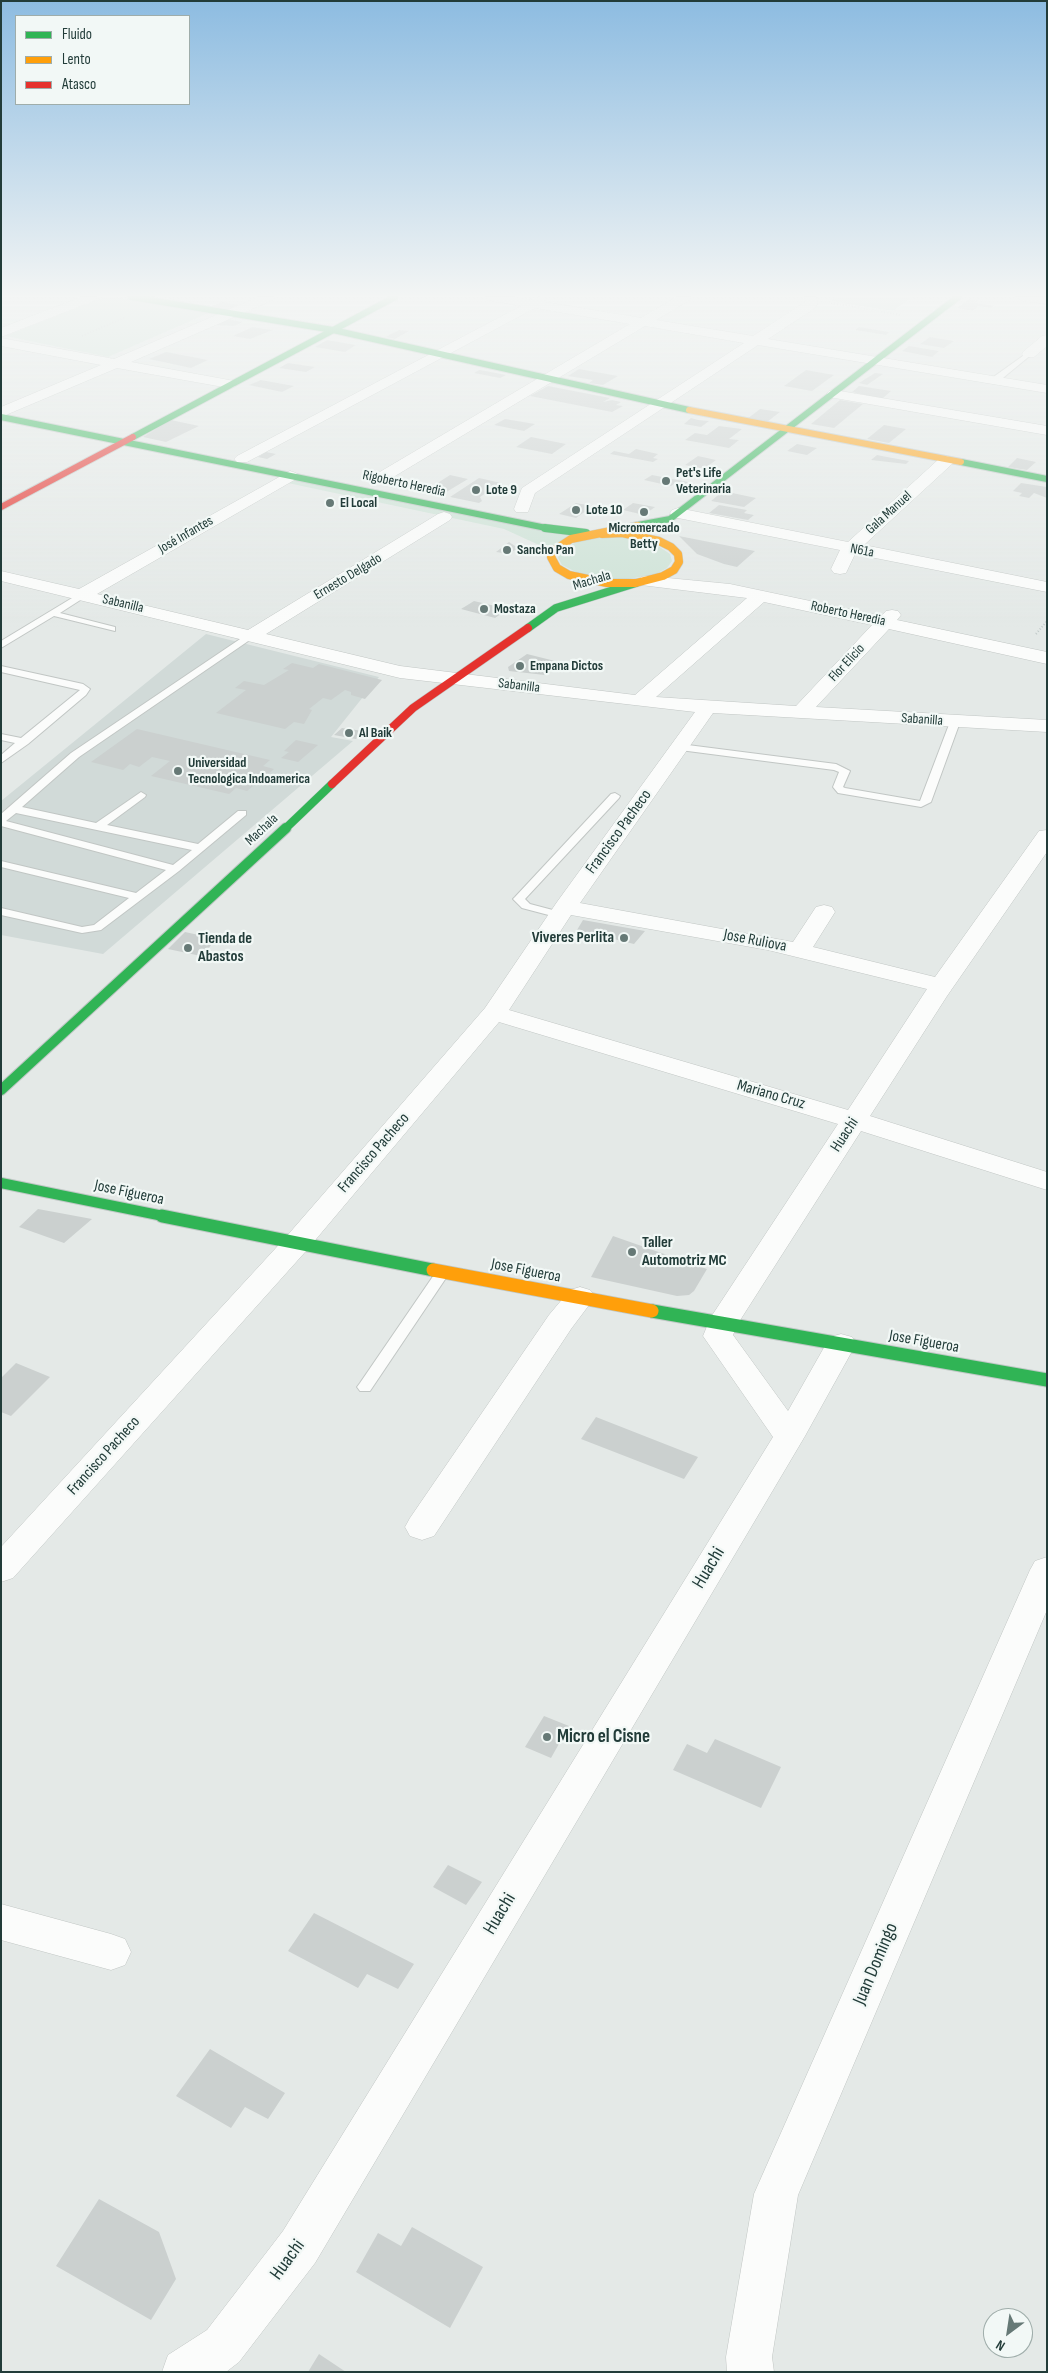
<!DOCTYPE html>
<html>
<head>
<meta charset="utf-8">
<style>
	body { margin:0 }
	#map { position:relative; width:1048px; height:2373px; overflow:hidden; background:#e4e9e7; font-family:"Sofia Sans Condensed",sans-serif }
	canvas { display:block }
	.frame { position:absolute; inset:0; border:2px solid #223c39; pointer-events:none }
	.legend { position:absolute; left:15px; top:15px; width:175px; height:90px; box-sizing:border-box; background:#f2f8f6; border:1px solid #9fadaa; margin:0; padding:6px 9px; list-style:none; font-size:15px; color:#223c39 }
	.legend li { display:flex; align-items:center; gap:10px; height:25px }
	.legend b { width:25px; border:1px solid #9fadaa }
	.north { position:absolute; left:983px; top:2308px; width:50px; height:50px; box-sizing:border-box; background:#f2f8f6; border:1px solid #9fadaa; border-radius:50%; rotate:211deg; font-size:14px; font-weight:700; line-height:20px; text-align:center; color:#223c39 }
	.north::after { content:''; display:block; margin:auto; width:18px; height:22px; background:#667976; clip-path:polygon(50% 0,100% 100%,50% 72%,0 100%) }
</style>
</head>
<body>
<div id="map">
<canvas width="1048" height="2373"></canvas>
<div class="frame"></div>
<ul class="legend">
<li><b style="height:6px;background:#30b455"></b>Fluido</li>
<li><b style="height:6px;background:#ff9f0a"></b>Lento</li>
<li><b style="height:6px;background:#e5322d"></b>Atasco</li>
</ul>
<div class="north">N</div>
</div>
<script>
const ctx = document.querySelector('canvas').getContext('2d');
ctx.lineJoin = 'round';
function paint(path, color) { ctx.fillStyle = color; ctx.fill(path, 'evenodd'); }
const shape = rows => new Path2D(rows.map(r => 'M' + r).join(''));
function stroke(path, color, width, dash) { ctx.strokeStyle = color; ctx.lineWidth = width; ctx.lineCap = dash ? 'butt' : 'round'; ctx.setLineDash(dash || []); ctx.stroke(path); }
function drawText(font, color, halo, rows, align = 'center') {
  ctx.font = font + ' "Sofia Sans Condensed",sans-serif'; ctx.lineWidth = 4.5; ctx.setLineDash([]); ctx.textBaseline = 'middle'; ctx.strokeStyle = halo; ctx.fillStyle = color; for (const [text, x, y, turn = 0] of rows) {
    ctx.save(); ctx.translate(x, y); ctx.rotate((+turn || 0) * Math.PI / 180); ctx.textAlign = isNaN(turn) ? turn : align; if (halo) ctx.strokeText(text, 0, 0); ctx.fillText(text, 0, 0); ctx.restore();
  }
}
const built = shape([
	[206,634,379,677,331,737,353,741,103,954,1,935,1,801]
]);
const green = shape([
	[105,297,116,297,209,313,108,357,5,336],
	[837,297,912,297,893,311,830,301],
	[292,478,583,535,550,550,504,529,283,482],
	[616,536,651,541,670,554,672,561,667,568,656,574,623,580,586,577,562,565,558,558,560,551,582,539]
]);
const building = shape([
	[969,299,978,301,975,303,994,306,991,308,978,306,973,311,957,308],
	[222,302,239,305,227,310,210,307],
	[227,319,243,322,234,326,214,325],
	[252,327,273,330,250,339,233,336],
	[859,327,889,332,886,335,855,330],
	[399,330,409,331,395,339,385,337],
	[930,337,954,341,944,348,920,344],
	[327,340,356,345,345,352,315,347],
	[909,346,939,351,932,357,902,351],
	[166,352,208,360,191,368,149,359],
	[288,363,315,367,306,372,279,368],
	[579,369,618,376,603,385,589,383,593,380,568,376],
	[479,370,486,371,506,375,500,378,474,373],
	[806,370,834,375,812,391,784,386],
	[875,373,883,374,867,385,859,383],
	[261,380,294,386,282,392,249,385],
	[548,386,610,398,603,402,612,400,621,402,616,405,623,406,612,412,530,396],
	[859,386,891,391,882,399,852,392],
	[840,400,863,404,834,428,811,424],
	[760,409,780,412,767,422,747,419],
	[691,418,698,420,709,421,701,427,684,424],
	[505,419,535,424,524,431,494,425],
	[171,420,199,426,166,442,143,437],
	[884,425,906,429,889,443,867,439],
	[719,426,742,429,729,439,739,440,729,448,685,440,695,433,707,435],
	[531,437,566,444,552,454,516,447],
	[797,444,817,448,807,455,787,451],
	[636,449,658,454,653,458,658,459,653,462,610,454,614,451,629,454],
	[266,452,276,454,267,459,258,457],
	[877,455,887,457,909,461,906,464,871,460],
	[698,456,716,460,704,469,685,465],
	[1017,458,1036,462,1027,470,1008,467],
	[450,475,468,479,443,494,425,491],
	[652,475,688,482,683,486,674,484,671,486,644,480],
	[479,478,501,483,480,497,482,501,479,503,450,497],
	[1021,483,1047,487,1047,498,1034,493,1029,498,1019,496,1022,493,1013,491],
	[723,491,756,498,744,507,711,501],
	[576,503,593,506,576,518,559,514],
	[633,503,655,507,644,515,623,510],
	[719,505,747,510,744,513,754,515,748,520,709,513],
	[679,536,755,551,737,567,724,564,697,554],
	[509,542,518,548,509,554,496,552],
	[474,601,508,609,495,618,461,609],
	[527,654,563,663,545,675,509,671,508,667],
	[292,663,313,668,319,664,382,680,365,699,351,695,351,692,345,690,331,700,323,698,309,709,312,710,304,724,294,722,285,729,216,713,246,690,235,688,244,681,264,685,289,670,283,669],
	[342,728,363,731,356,739,334,735],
	[137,729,270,760,263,766,274,769,247,791,236,788,229,794,151,776,170,761,152,757,139,767,130,764,123,770,91,762],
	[296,740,318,745,298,762,281,758,289,752,284,751],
	[583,920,645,931,634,944,577,930],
	[185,932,217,939,201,956,168,949],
	[38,1209,92,1219,64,1243,19,1227],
	[613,1236,707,1269,694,1291,689,1295,677,1296,591,1277],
	[16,1363,50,1377,11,1416,1,1412,1,1378],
	[596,1417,698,1457,684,1479,581,1439],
	[544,1716,569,1726,551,1758,525,1747],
	[715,1739,781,1767,761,1808,673,1770,687,1744,707,1753],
	[448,1865,482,1882,466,1905,433,1887],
	[314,1913,414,1964,398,1989,367,1974,358,1988,288,1951],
	[210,2049,285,2093,268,2119,245,2107,231,2128,176,2096],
	[99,2199,159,2232,176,2279,151,2320,56,2266],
	[412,2227,483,2267,450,2328,356,2272,378,2233,401,2246],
	[319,2354,346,2372,308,2372]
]);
const path = shape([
	[831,303,902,315],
	[82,336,126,317],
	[1036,634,1047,621]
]);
const lane = shape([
	[1027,353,1032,354,998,382,992,382,992,378,1027,353],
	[82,592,86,595,85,597,60,613,115,627,115,631,54,616,1,648,1,641,82,592],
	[249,633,257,635,79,757,22,807,96,823,141,792,146,795,145,797,107,825,198,844,238,811,246,811,246,815,179,871,101,930,82,933,1,915,1,908,82,927,94,925,129,898,1,867,1,861,136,893,166,870,1,826,1,814,71,753,249,633],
	[16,813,192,850,173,865,6,821,16,813],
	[1,666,83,684,90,689,86,695,28,744,1,763,1,755,15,743,1,740,1,734,21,738,80,690,1,672,1,666],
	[955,719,960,722,931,802,921,807,838,793,833,787,839,772,834,770,680,750,675,747,680,744,836,764,850,771,843,787,845,788,920,801,950,722,955,719],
	[615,793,620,796,619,798,525,899,530,904,564,913,566,915,564,917,560,918,522,908,513,899,515,897,611,794,615,793],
	[443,1267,450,1272,370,1391,360,1391,357,1387,360,1383,438,1269,443,1267]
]);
const street = shape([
	[81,297,97,297,96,300,1,337,1,328,81,297],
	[258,297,274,297,273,300,131,362,229,380,234,381,236,384,234,387,229,388,117,368,1,417,1,407,101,365,1,346,1,338,114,359,258,297],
	[486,297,513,297,532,300,539,297,544,298,545,302,641,318,676,297,691,297,690,300,656,320,753,336,805,302,804,297,816,297,818,303,815,308,768,339,1047,385,1047,393,758,345,535,493,528,512,516,512,514,509,522,488,744,343,645,326,385,482,373,482,371,479,373,476,630,324,535,308,247,462,237,462,234,459,237,456,521,306,487,300,486,297],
	[1016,297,1047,297,1047,304,1022,301,1016,297],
	[1047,335,1047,346,1034,357,1024,357,1022,354,1024,351,1042,336,1047,335],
	[834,390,1047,426,1047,435,829,397,827,394,829,391,834,390],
	[946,456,952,458,954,461,952,464,864,545,1047,582,1047,592,855,554,846,573,840,574,834,573,831,569,840,550,678,518,672,516,670,513,672,510,678,508,848,542,940,458,946,456],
	[290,471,296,473,298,476,296,479,97,594,248,630,438,514,444,512,450,514,452,517,450,520,266,634,400,666,635,695,747,598,641,585,638,581,641,577,647,576,730,584,881,616,886,611,892,610,898,611,901,615,897,620,1047,652,1047,664,889,629,816,707,1047,720,1047,732,713,713,580,903,793,942,816,907,824,905,832,907,835,912,813,947,935,977,1039,831,1047,830,1047,852,947,996,870,1116,1047,1172,1047,1190,861,1131,737,1325,733,1335,788,1411,830,1337,841,1334,852,1337,856,1344,805,1436,315,2263,239,2362,226,2372,162,2372,168,2355,207,2330,283,2231,773,1437,703,1336,711,1317,838,1124,499,1022,306,1251,13,1578,1,1582,1,1547,286,1237,485,1008,557,902,695,712,400,678,1,581,1,571,79,589,290,471],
	[764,602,872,625,796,706,656,697,764,602],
	[571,915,768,950,927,989,848,1110,509,1010,571,915],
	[580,1287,590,1290,595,1297,571,1329,434,1536,422,1540,410,1536,405,1527,410,1518,549,1315,570,1290,580,1287],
	[1047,1557,1047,1610,798,2195,772,2357,774,2372,727,2372,726,2357,754,2194,1030,1570,1035,1561,1047,1557],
	[1,1904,111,1934,125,1939,131,1952,125,1965,111,1970,1,1940,1,1904]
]);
const fastFar3 = shape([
	[131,297,333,330,689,410],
	[1,417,551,529],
	[133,437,395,297],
	[961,462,1047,479],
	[638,525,670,519,958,297]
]);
const fastFar2 = shape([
	[545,528,586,533],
	[528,628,556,608,636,583],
	[285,829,332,784]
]);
const fastFar1 = shape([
	[1,1090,286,828],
	[1,1183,168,1217]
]);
const fast = shape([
	[162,1216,433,1270],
	[652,1311,1047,1380]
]);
const slowFar2 = shape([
	[689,410,961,462],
	[620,529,638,525]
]);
const slowFar1 = shape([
	[602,534,622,533,659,541,671,547,678,554,679,562,674,570,663,576,636,583,607,583,569,575,557,568,551,557,553,551,571,539,626,528]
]);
const slow = shape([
	[433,1270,652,1311]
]);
const jamFar1 = shape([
	[1,507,133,437]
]);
const jam = shape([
	[332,784,413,708,528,628]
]);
const markers = [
	[666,481,5,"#667976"],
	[476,490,5,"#667976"],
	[330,503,5,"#667976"],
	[576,510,5,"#667976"],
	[644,512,5,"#667976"],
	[507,550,5,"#667976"],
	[484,609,5,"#667976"],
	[520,666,5,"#667976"],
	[349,733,5,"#667976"],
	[178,771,5,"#667976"],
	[624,938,5,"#667976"],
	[188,948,5,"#667976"],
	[632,1252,5,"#667976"],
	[547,1737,5,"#667976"]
];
const farPoinames = [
	["Pet's Life",676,473],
	["Veterinaria",676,489],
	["Lote 9",486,490],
	["El Local",340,503],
	["Lote 10",586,510],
	["Micromercado",644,528,"center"],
	["Betty",644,544,"center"],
	["Sancho Pan",517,550],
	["Mostaza",494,609],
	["Empana Dictos",530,666],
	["Al Baik",359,733],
	["Universidad",188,763],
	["Tecnologica Indoamerica",188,779]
];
const farStreetnames = [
	["Rigoberto Heredia",404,484,12],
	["Gala Manuel",889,513,-42],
	["José Infantes",186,535,-30],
	["N61a",862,551,11],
	["Ernesto Delgado",348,577,-31],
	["Machala",592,581,-17],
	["Sabanilla",123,604,13],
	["Roberto Heredia",848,614,12],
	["Flor Elicio",847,663,-47],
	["Sabanilla",519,686,7],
	["Sabanilla",922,720,4],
	["Machala",262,830,-43]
];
const streetNames = [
	["Francisco Pacheco",619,832,-54],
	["Jose Ruliova",755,941,11],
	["Mariano Cruz",771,1095,16],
	["Huachi",845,1135,-57],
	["Francisco Pacheco",374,1153,-49],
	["Jose Figueroa",129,1193,12],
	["Jose Figueroa",526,1271,11],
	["Jose Figueroa",924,1342,10],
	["Francisco Pacheco",104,1456,-48]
];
const poiNames = [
	["Viveres Perlita",614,938,"right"],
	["Tienda de",198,939],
	["Abastos",198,957],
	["Taller",642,1243],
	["Automotriz MC",642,1261]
];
const nearStreetnames = [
	["Huachi",709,1568,-59],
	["Huachi",500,1914,-59],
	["Juan Domingo",876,1964,-67],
	["Huachi",288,2260,-54]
];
const nearPoinames = [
	["Micro el Cisne",557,1737]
];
paint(built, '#d1dad8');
paint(green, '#cde2d6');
paint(building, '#cbd0cf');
stroke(lane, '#c1c6c4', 2);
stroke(street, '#c1c6c4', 1);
stroke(fastFar3, '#bfc7c5', 8);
stroke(fastFar2, '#bfc7c5', 9);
stroke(fastFar1, '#bfc7c5', 12);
stroke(fast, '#bfc7c5', 15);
stroke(slowFar2, '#bfc7c5', 8);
stroke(slowFar1, '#bfc7c5', 9);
stroke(slow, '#bfc7c5', 15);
stroke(jamFar1, '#bfc7c5', 8);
stroke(jam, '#bfc7c5', 9);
stroke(path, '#c1c9c8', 2, [1, 2]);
paint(lane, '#fbfcfb');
paint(street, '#fbfcfb');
stroke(fastFar3, '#30b455', 6);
stroke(fastFar2, '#30b455', 8);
stroke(fastFar1, '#30b455', 10);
stroke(fast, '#30b455', 13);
stroke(slowFar2, '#ff9f0a', 6);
stroke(slowFar1, '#ff9f0a', 8);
stroke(slow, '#ff9f0a', 13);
stroke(jamFar1, '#e5322d', 6);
stroke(jam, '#e5322d', 8);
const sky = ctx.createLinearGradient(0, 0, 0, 629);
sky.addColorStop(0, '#8dbce1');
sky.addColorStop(0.47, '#f3f5f4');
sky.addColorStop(1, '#f3f5f400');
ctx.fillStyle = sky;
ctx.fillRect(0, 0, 1048, 629);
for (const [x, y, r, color] of markers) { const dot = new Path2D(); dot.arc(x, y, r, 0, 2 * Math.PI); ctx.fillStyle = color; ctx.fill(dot); stroke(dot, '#f2f8f6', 2); }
drawText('bold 14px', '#223c39', '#f2f8f6', farPoinames, 'left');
drawText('14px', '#223c39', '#f2f8f6', farStreetnames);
drawText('16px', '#223c39', '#f2f8f6', streetNames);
drawText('bold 16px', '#223c39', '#f2f8f6', poiNames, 'left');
drawText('19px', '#223c39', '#f2f8f6', nearStreetnames);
drawText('bold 19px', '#223c39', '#f2f8f6', nearPoinames, 'left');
</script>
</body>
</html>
